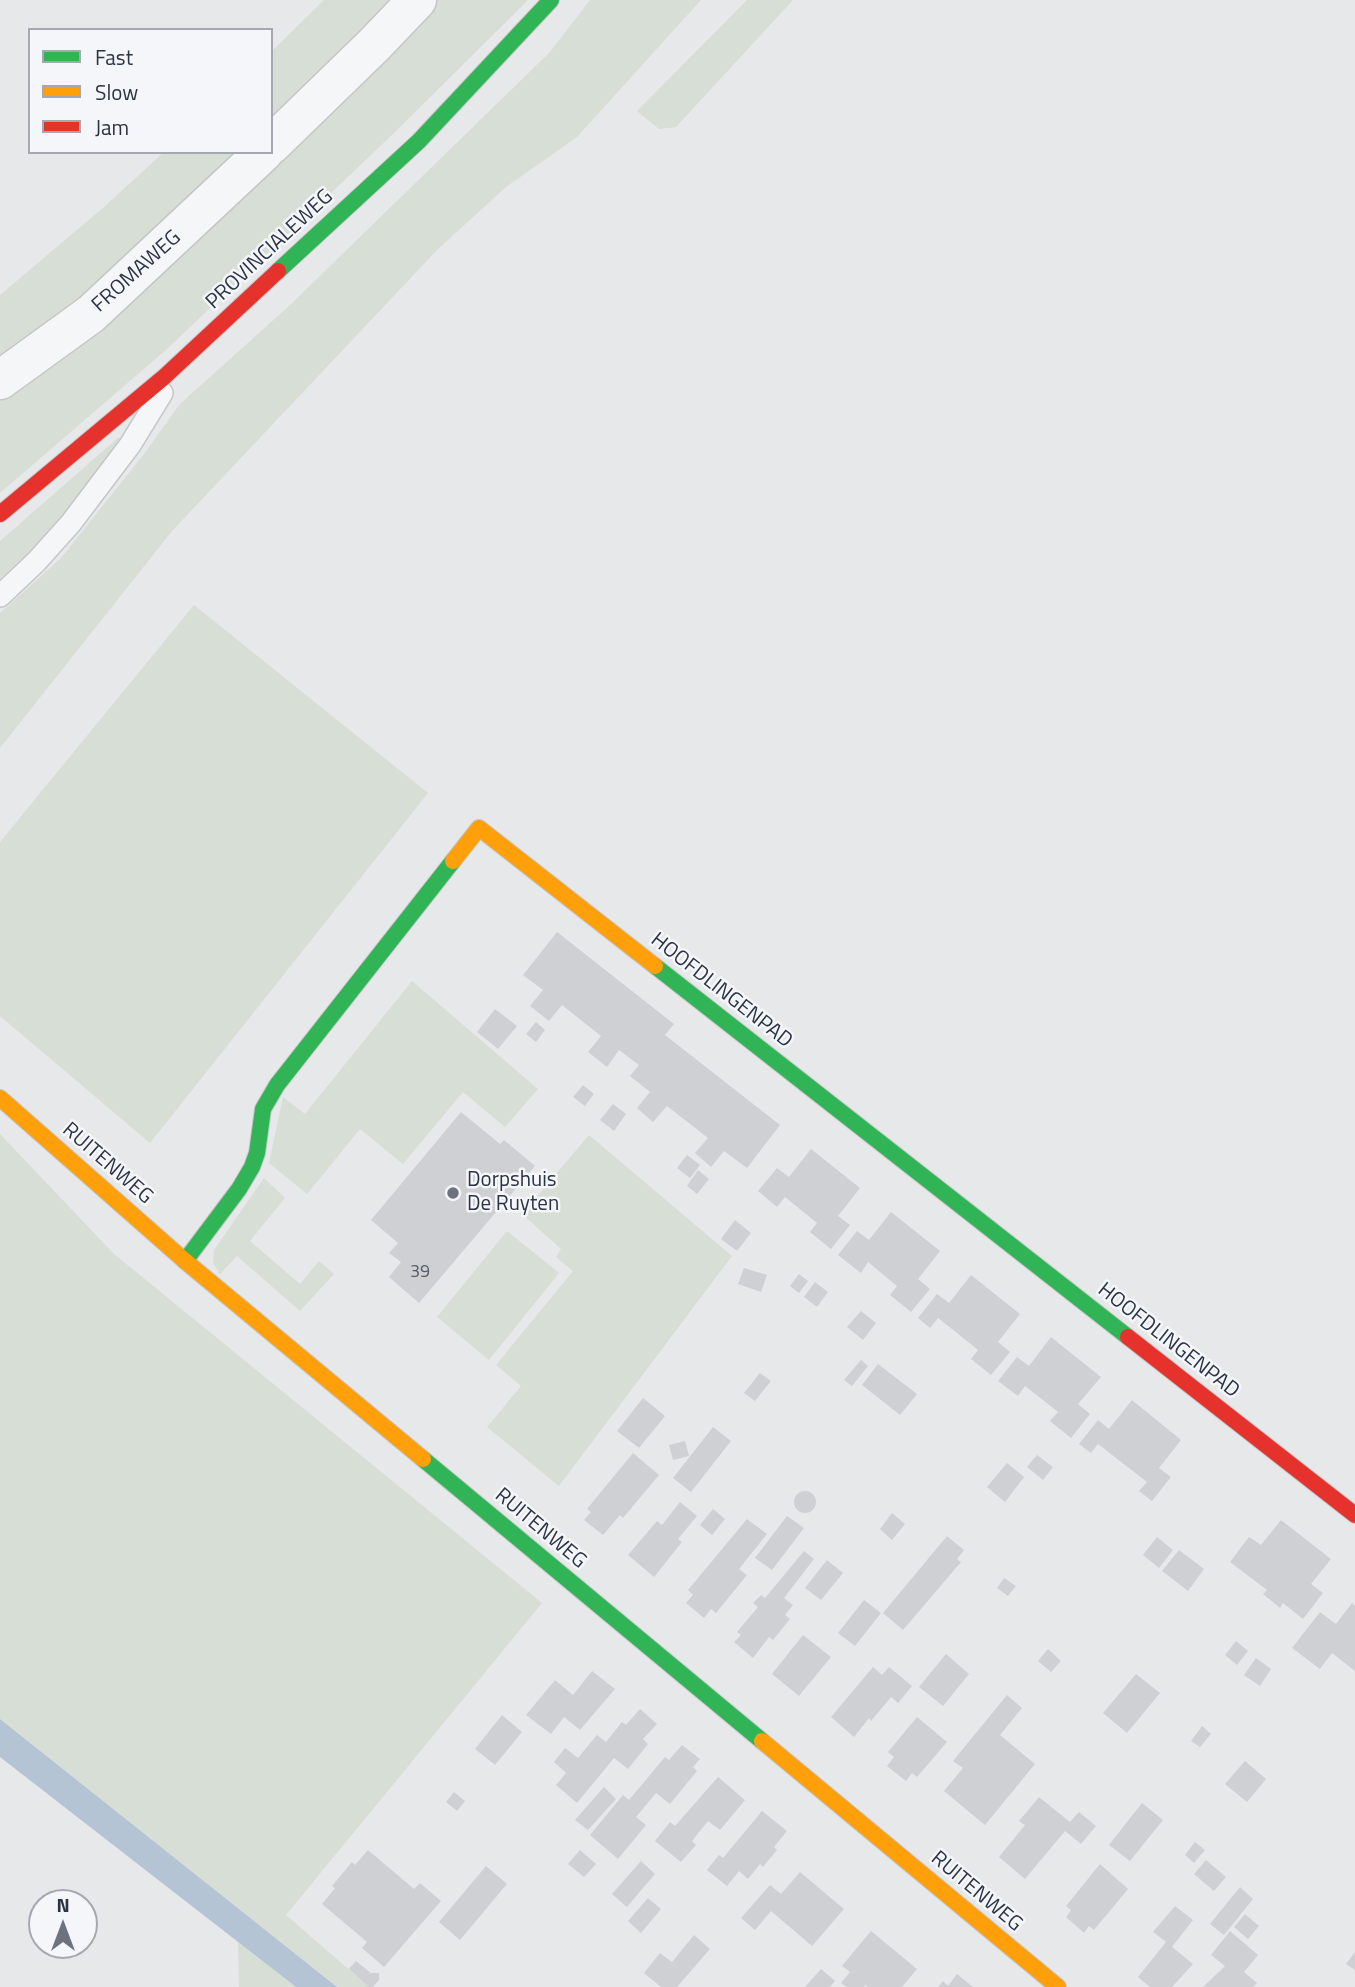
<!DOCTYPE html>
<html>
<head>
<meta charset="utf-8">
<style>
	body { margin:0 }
	#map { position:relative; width:1355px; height:1987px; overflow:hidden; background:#e6e8ea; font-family:"Titillium Web",sans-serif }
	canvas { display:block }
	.legend { position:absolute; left:28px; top:28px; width:245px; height:126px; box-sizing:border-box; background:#f4f6f9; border:2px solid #a4a8b1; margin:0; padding:9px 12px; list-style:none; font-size:21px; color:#2b3445 }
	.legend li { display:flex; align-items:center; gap:14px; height:35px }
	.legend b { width:35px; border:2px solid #a4a8b1 }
	.north { position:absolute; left:28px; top:1889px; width:70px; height:70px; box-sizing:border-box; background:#f4f6f9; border:2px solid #a4a8b1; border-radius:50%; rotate:0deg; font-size:19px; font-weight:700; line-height:28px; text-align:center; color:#2b3445 }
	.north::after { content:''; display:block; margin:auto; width:24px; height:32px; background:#6c737f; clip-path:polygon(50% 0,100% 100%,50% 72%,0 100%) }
</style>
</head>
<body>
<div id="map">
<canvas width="1355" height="1987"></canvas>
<ul class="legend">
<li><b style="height:9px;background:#30b455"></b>Fast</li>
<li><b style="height:9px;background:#ff9f0a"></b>Slow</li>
<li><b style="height:9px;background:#e5322d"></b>Jam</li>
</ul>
<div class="north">N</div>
</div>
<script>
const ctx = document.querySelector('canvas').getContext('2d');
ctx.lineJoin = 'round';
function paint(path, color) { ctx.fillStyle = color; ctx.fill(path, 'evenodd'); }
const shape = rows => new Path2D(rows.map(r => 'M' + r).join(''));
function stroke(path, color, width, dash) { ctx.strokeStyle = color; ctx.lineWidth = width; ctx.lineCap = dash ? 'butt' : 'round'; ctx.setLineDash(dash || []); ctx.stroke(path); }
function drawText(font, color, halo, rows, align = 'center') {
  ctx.font = font + ' "Titillium Web",sans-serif'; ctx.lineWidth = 5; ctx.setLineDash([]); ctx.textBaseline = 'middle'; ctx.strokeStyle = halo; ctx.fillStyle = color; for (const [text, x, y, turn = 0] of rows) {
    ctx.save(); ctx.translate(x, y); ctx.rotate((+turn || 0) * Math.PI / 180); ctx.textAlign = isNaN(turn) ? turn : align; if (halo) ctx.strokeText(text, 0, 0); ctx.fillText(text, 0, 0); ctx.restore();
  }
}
const green = shape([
	[324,0,399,0,271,128,271,52],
	[435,0,528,0,395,132,167,349,0,493,0,395],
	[590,0,701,0,577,137,506,187,439,248,172,531,0,748,0,613,61,558,144,454,180,404,289,306,550,52],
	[747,0,793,0,676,127,659,129,637,111],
	[164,152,246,152,120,271,0,364,0,295,104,207],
	[119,437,120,439,61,519,33,549,0,579,0,541],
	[194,605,428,793,150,1143,0,1016,0,842],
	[412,981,538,1089,505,1127,463,1092,403,1164,360,1129,307,1194,269,1163,283,1097,305,1114],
	[0,1134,114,1254,542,1603,286,1915,369,1987,337,1987,0,1719],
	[589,1135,732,1256,559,1486,487,1427,521,1386,496,1365,573,1271,556,1257,561,1249,522,1214],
	[264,1178,285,1198,250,1241,300,1284,319,1261,334,1274,300,1311,237,1256,220,1274,213,1263,214,1250],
	[507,1231,559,1273,489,1360,437,1317],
	[238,1942,296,1987,239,1987]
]);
const water = shape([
	[0,1719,337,1987,296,1987,0,1757]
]);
const building = shape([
	[557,932,674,1024,665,1035,780,1125,747,1168,724,1151,711,1167,695,1153,708,1138,667,1106,653,1122,637,1108,650,1092,630,1076,639,1065,619,1050,607,1067,588,1052,601,1036,562,1005,549,1021,530,1006,543,990,523,975],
	[495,1009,517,1026,498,1049,477,1032],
	[536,1022,545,1030,536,1042,526,1034],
	[583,1085,594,1094,585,1106,573,1097],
	[613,1104,626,1114,614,1131,600,1120],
	[461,1112,500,1144,504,1140,535,1166,419,1303,389,1277,401,1262,389,1253,398,1243,371,1220],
	[811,1149,860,1188,838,1216,850,1225,831,1249,810,1232,817,1223,785,1197,777,1207,758,1191,777,1168,789,1177],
	[687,1155,700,1165,690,1178,677,1168],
	[698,1170,709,1179,697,1194,687,1186],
	[891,1212,940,1251,918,1279,930,1289,911,1312,890,1295,897,1286,868,1262,861,1273,838,1255,857,1231,869,1240],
	[735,1220,751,1233,737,1251,721,1239],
	[744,1268,767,1275,761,1292,738,1284],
	[799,1274,808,1281,799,1293,790,1286],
	[971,1275,1020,1314,998,1342,1010,1352,991,1375,971,1359,978,1350,962,1337,938,1318,930,1328,918,1318,937,1294,949,1303],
	[815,1282,828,1292,817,1307,804,1297],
	[861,1311,876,1323,863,1340,847,1327],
	[1051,1337,1101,1377,1078,1404,1090,1414,1071,1438,1050,1421,1058,1412,1043,1400,1025,1386,1018,1396,998,1381,1017,1357,1029,1366],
	[861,1360,868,1366,852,1386,844,1380],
	[878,1364,917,1394,900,1415,862,1385],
	[760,1373,771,1381,755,1401,744,1393],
	[643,1398,665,1416,639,1448,617,1431],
	[1132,1400,1181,1440,1159,1468,1171,1477,1152,1501,1139,1491,1147,1482,1098,1444,1091,1453,1079,1444,1098,1420,1109,1429],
	[713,1427,731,1441,691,1492,673,1478],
	[685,1441,689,1456,673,1460,669,1445],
	[633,1453,659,1475,623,1518,620,1515,603,1535,584,1520,591,1512,587,1509],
	[1037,1455,1053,1467,1043,1480,1027,1467],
	[1007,1463,1024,1477,1005,1502,987,1487],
	'794 1502a11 11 0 1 1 22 0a11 11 0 1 1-22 0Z',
	[680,1502,697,1516,678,1539,682,1542,654,1577,628,1555,657,1521,662,1525],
	[713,1509,725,1519,712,1535,700,1525],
	[892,1513,905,1524,892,1540,880,1529],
	[787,1516,804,1528,772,1570,755,1558],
	[747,1519,767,1534,739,1569,747,1575,716,1613,711,1609,704,1618,686,1603,693,1595,688,1590],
	[1281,1520,1331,1559,1311,1584,1323,1593,1303,1619,1283,1603,1280,1608,1263,1594,1267,1590,1230,1562,1249,1537,1261,1545],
	[947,1536,964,1550,957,1559,961,1562,903,1630,883,1613],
	[1157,1537,1173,1550,1159,1568,1143,1555],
	[1179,1550,1204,1569,1188,1591,1162,1571],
	[804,1551,814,1559,784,1598,793,1605,785,1615,790,1619,773,1640,769,1637,753,1658,734,1642,741,1635,737,1632,758,1607,753,1603,761,1595,765,1598],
	[827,1560,843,1573,821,1600,805,1588],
	[1004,1578,1016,1586,1008,1596,997,1588],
	[864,1600,881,1613,855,1646,838,1633],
	[1352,1603,1355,1606,1355,1671,1332,1653,1320,1669,1292,1648,1320,1612,1336,1624],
	[803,1635,831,1657,799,1696,772,1674],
	[1236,1641,1248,1651,1237,1665,1225,1655],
	[1048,1649,1061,1661,1051,1672,1038,1661],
	[946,1654,969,1674,943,1706,919,1687],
	[1256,1658,1271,1669,1260,1686,1244,1675],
	[873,1667,882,1675,889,1667,912,1686,898,1703,891,1697,871,1721,869,1718,854,1737,831,1717],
	[592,1671,615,1689,580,1730,564,1717,551,1734,526,1715,555,1680,573,1695],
	[1136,1674,1160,1693,1127,1733,1103,1713],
	[1007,1695,1022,1708,1000,1735,1035,1764,985,1825,944,1791,963,1768,953,1761],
	[640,1709,657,1724,643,1739,648,1744,628,1769,614,1758,577,1803,556,1785,566,1773,554,1762,565,1748,578,1758,597,1735,606,1742,622,1722,626,1725],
	[502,1715,522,1732,495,1765,475,1749],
	[917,1717,947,1742,917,1777,912,1773,906,1781,887,1766,894,1757,888,1752],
	[1202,1726,1211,1734,1200,1747,1191,1741],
	[682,1745,700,1759,693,1767,697,1771,670,1804,656,1793,636,1817,646,1825,618,1859,590,1835,623,1795,629,1800,665,1757,669,1760],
	[1245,1761,1266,1779,1247,1802,1225,1784],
	[718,1777,745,1800,720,1830,708,1821,692,1841,696,1845,681,1862,655,1841,670,1822,675,1826],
	[604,1787,616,1799,588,1830,575,1820],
	[454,1792,465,1801,457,1811,446,1802],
	[1039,1797,1070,1822,1079,1812,1096,1826,1081,1844,1065,1831,1025,1879,999,1857,1025,1825,1019,1821],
	[1142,1803,1163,1820,1130,1861,1109,1845],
	[762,1811,787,1831,774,1847,777,1850,763,1867,760,1864,748,1879,739,1871,727,1886,707,1870,719,1855,723,1858],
	[1195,1842,1205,1850,1194,1863,1185,1855],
	[368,1850,414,1889,420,1883,441,1901,384,1967,362,1948,367,1942,322,1904,335,1888,332,1886,352,1862,355,1865],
	[580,1850,596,1864,584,1877,568,1864],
	[1206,1860,1226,1877,1214,1891,1194,1874],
	[641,1861,655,1874,627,1907,612,1894],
	[1100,1864,1128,1889,1094,1930,1089,1926,1084,1933,1066,1917,1071,1910,1066,1906],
	[486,1866,507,1884,460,1940,439,1922],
	[800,1872,844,1909,812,1946,771,1911,755,1930,741,1918,770,1885,781,1894],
	[1240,1887,1253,1899,1224,1935,1210,1924],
	[648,1898,661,1909,641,1933,628,1921],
	[1175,1906,1193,1920,1172,1947,1193,1964,1172,1987,1150,1987,1138,1977,1166,1942,1153,1932],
	[1245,1914,1259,1926,1248,1939,1234,1927],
	[871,1931,917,1969,902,1987,868,1987,865,1985,864,1987,847,1987,841,1983,850,1972,842,1966],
	[1230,1931,1258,1955,1244,1972,1257,1983,1253,1987,1203,1987,1225,1966,1211,1955],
	[694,1935,710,1949,677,1987,661,1987,644,1973,660,1953,672,1962],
	[1355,1952,1355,1970,1346,1964],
	[356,1961,371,1973,379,1973,379,1980,373,1987,369,1987,349,1969],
	[821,1969,835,1981,830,1987,805,1987],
	[957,1974,973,1987,938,1987,943,1981,948,1986]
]);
const lane = shape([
	[0,596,36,562,71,523,130,445,162,393]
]);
const street = shape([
	[271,145,374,45,417,0],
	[0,380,91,314,264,152]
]);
const fast = shape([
	[278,271,419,141,551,0],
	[655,966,1128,1337],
	[185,1261,239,1189,252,1167,257,1153,263,1109,277,1085,453,861],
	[423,1459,762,1741]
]);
const slow = shape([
	[453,861,479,828,655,966],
	[0,1098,185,1261,423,1459],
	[762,1741,1058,1987]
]);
const jam = shape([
	[0,514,163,378,278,271],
	[1128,1337,1355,1515]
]);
const markers = [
	[453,1193,7,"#6c737f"]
];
const numberNames = [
	["39",420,1273]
];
const streetNames = [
	["PROVINCIALEWEG",270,250,-43],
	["FROMAWEG",137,272,-42],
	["HOOFDLINGENPAD",721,991,38],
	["RUITENWEG",107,1164,41],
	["HOOFDLINGENPAD",1168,1341,38],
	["RUITENWEG",540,1529,40],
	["RUITENWEG",976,1892,40]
];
const poiNames = [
	["Dorpshuis",467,1181],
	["De Ruyten",467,1205]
];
paint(green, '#d6ded6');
paint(water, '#b4c4d5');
paint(building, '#ced0d3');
stroke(lane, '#c4c6c8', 24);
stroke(street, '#c4c6c8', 41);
stroke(fast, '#c4c6c8', 18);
stroke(slow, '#c4c6c8', 18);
stroke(jam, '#c4c6c8', 18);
stroke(lane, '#f5f6f7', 21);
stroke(street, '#f5f6f7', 38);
stroke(fast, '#30b455', 16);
stroke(slow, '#ff9f0a', 16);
stroke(jam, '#e5322d', 16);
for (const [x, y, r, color] of markers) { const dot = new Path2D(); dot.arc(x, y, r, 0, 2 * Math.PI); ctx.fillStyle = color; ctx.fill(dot); stroke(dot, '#f4f6f9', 2.5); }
drawText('18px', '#545c69', null, numberNames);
drawText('21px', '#2b3445', '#f4f6f9', streetNames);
drawText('21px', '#2b3445', '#f4f6f9', poiNames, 'left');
</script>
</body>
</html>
